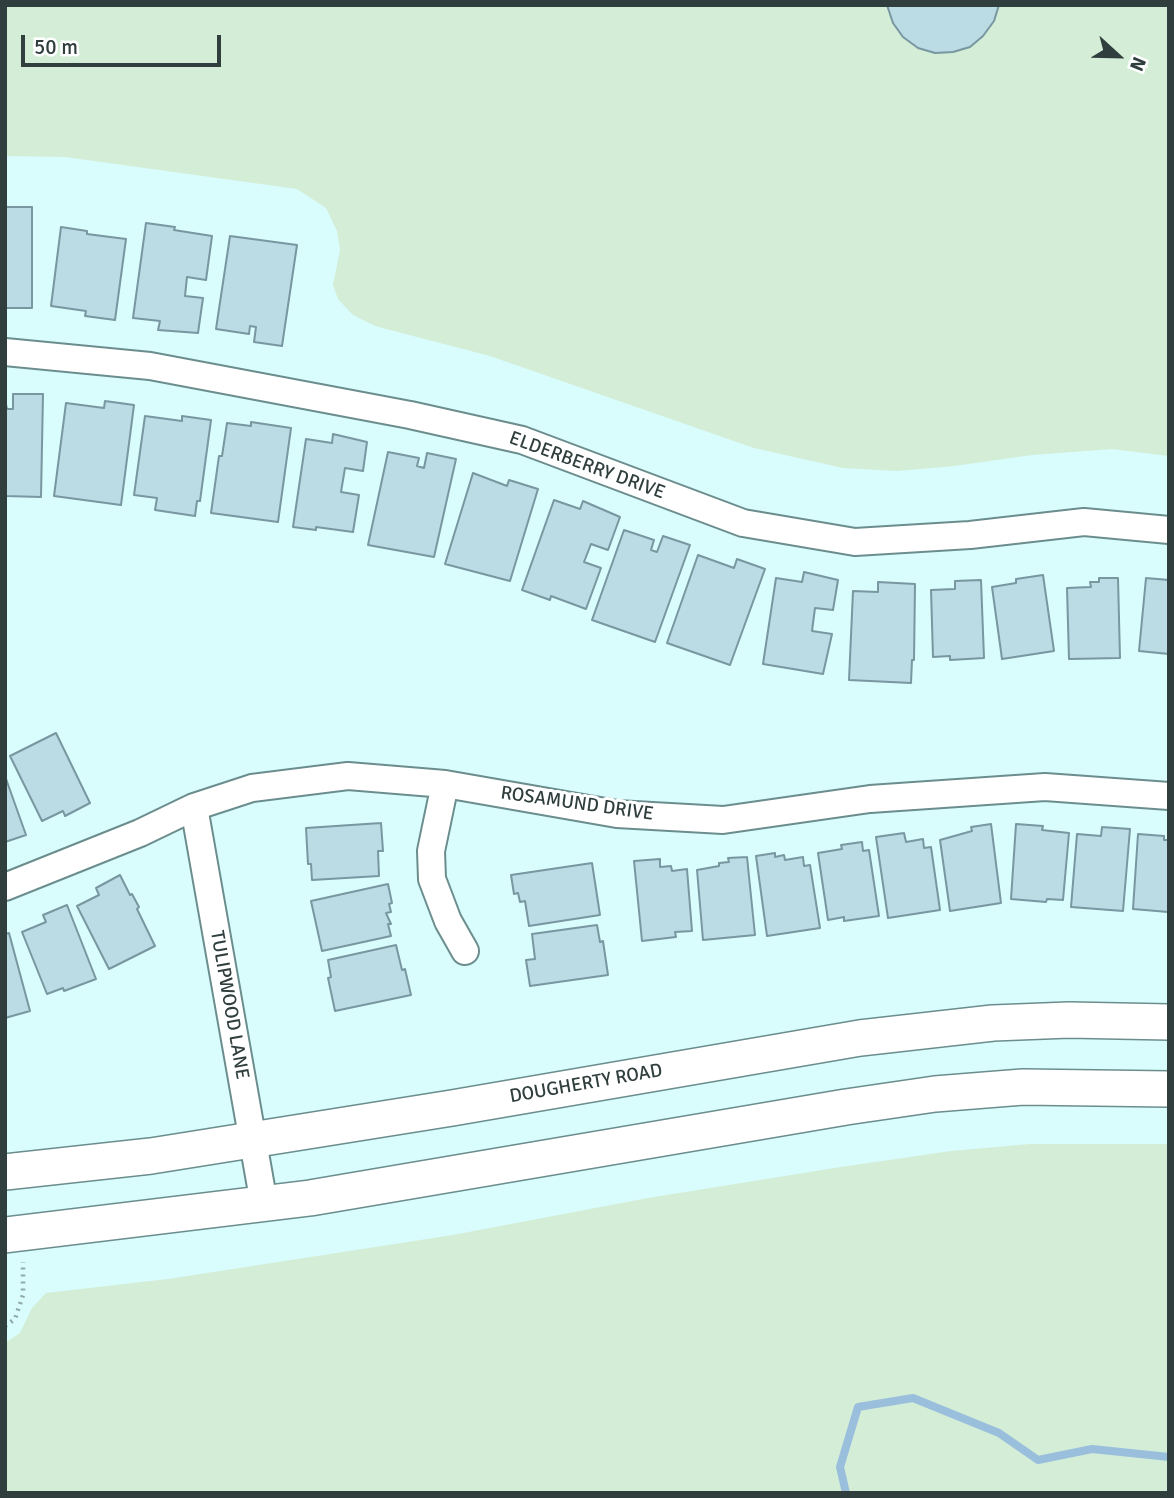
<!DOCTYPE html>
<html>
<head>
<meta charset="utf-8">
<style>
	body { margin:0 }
	#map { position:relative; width:1174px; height:1498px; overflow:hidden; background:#d9fcfc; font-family:Signika,sans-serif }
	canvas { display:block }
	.frame { position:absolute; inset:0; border:7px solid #303e3e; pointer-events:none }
	.north { position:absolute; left:1083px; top:21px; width:70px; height:70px; -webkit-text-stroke:5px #fff; paint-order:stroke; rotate:112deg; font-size:19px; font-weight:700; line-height:28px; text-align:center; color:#303e3e }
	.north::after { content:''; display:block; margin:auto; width:24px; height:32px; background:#303e3e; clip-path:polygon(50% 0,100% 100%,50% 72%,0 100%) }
	.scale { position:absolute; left:21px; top:35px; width:200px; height:32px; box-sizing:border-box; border:4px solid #303e3e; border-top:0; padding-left:9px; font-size:21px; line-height:24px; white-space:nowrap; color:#303e3e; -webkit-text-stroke:5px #fff; paint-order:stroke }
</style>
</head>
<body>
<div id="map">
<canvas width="1174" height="1498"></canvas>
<div class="frame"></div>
<div class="north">N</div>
<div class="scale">50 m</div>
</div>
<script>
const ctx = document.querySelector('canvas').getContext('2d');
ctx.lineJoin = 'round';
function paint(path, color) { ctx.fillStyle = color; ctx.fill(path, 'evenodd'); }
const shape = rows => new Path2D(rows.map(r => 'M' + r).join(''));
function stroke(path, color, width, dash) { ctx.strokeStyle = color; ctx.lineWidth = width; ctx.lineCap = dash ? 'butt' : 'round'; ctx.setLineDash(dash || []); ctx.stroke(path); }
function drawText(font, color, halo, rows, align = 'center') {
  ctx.font = font + ' Signika,sans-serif'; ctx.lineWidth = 6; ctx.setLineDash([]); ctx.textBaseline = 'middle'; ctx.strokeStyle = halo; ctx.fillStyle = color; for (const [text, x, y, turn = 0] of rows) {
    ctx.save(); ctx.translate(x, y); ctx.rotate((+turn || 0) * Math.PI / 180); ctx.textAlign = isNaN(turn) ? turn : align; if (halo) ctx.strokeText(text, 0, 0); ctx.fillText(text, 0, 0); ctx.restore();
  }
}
const green = shape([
	[5,5,1169,5,1169,456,1112,449,1032,455,954,466,897,471,843,468,754,448,490,356,375,326,353,315,338,299,333,285,340,250,337,231,326,208,297,189,65,157,5,156],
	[1030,1144,1169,1144,1169,1493,5,1493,5,1343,20,1333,32,1308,46,1293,168,1279,453,1235,648,1198,841,1167,951,1151]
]);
const stream = shape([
	[846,1493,840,1467,858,1407,913,1398,999,1433,1038,1460,1092,1449,1169,1457]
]);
const building = shape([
	[887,5,999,5,994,21,983,36,970,47,953,52,935,53,918,48,903,37,893,23,887,5],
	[5,207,32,207,32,308,5,308,5,207],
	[146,223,175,227,174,230,212,236,206,280,187,277,185,296,203,298,198,333,158,330,160,321,133,318,146,223],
	[61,227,87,231,87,234,126,239,115,320,85,316,86,311,51,306,61,227],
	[230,236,297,245,282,346,254,342,256,327,250,326,249,334,216,329,230,236],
	[13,394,43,394,41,497,5,496,5,400,7,409,13,409,13,394],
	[105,401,134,405,121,505,54,496,66,403,104,408,105,401],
	[145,416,182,421,182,416,211,420,200,501,197,501,195,516,155,510,157,498,134,495,145,416],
	[251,422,291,428,278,522,211,513,219,456,222,456,227,423,251,426,251,422],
	[333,434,367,442,363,471,345,468,341,492,359,495,353,532,316,527,316,530,293,527,306,439,332,443,333,434],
	[388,452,419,458,417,466,424,468,427,453,456,459,434,557,368,545,388,452],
	[473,473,507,486,509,480,538,489,510,581,445,564,473,473],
	[554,500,580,509,583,501,620,517,608,550,591,544,584,562,601,568,586,609,551,596,550,600,522,590,554,500],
	[624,530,654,540,651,550,657,552,663,536,690,545,655,642,592,620,624,530],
	[698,555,734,568,737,559,765,569,730,665,667,643,698,555],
	[804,572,838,580,833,610,815,608,812,631,832,634,823,674,763,664,776,578,802,582,804,572],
	[1043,575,1054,651,1002,659,992,587,1016,583,1016,579,1043,575],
	[1099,578,1118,578,1120,658,1069,659,1067,588,1091,587,1090,582,1099,582,1099,578],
	[1146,578,1169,580,1169,654,1139,651,1146,578],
	[981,580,984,658,950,660,950,656,933,657,931,590,955,589,955,581,981,580],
	[878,582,915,584,914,660,912,660,911,683,849,680,853,591,878,592,878,582],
	[56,733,90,803,65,816,63,811,42,821,10,756,56,733],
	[5,776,26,835,5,842,5,776],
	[381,823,383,851,378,851,379,876,312,880,311,864,308,864,306,828,381,823],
	[991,824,1001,903,950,911,940,840,972,831,971,827,991,824],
	[1016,824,1043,826,1042,830,1069,833,1063,900,1047,899,1046,902,1011,899,1016,824],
	[1102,827,1130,829,1123,911,1071,907,1077,834,1101,836,1102,827],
	[904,833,906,842,923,839,924,848,931,847,940,910,888,918,876,837,904,833],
	[1138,834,1164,836,1164,840,1169,840,1168,912,1133,909,1138,834],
	[862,842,863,851,869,850,879,916,844,921,844,917,828,920,818,853,842,849,841,845,862,842],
	[775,853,775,857,784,855,785,860,803,857,804,866,810,865,820,928,767,936,756,856,775,853],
	[747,857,755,935,703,940,697,870,719,866,719,863,729,862,728,858,747,857],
	[660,859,660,867,671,866,672,871,687,869,692,931,675,932,676,937,642,941,634,861,660,859],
	[592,863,600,915,529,926,525,901,520,902,518,893,514,894,511,875,592,863],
	[120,875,130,895,132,894,139,907,137,909,155,946,109,969,77,906,99,895,96,888,120,875],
	[388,884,392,903,389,904,391,912,386,913,391,924,388,924,391,936,322,951,311,901,388,884],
	[67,905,96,979,64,991,63,988,47,994,22,932,46,922,43,915,67,905],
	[597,925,600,942,603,941,608,975,530,986,526,960,535,959,532,934,597,925],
	[9,933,30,1011,5,1018,5,934,9,933],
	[396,945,402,970,405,969,411,995,335,1011,328,978,331,977,328,960,396,945]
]);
const path = shape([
	[5,1326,15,1319,23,1295,23,1262]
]);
const minor = shape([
	[5,352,150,366,410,415,522,440,743,523,855,542,970,535,1084,522,1169,530],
	[445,784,431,851,432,879,448,921,465,951],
	[194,807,264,1204],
	[5,887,140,833,194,807,252,788,348,776,445,784,617,814,723,820,870,799,1045,787,1169,796]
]);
const major = shape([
	[5,1172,151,1156,452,1108,860,1038,993,1023,1069,1020,1169,1022],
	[5,1235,310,1198,846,1107,935,1094,1023,1087,1169,1089]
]);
const streetNames = [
	["ELDERBERRY DRIVE",587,466,20],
	["ROSAMUND DRIVE",577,804,8],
	["TULIPWOOD LANE",229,1005,80],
	["DOUGHERTY ROAD",586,1084,-10]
];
paint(green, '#d3edd7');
stroke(stream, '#9abfdd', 8);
paint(building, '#bbdbe5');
stroke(building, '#7897a0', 2);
stroke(minor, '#6c8d8d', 30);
stroke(major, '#6c8d8d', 38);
stroke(path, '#8fa9a9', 4.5, [2, 5]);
stroke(minor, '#fff', 26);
stroke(major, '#fff', 35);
drawText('19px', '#303e3e', '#fff', streetNames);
</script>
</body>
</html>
